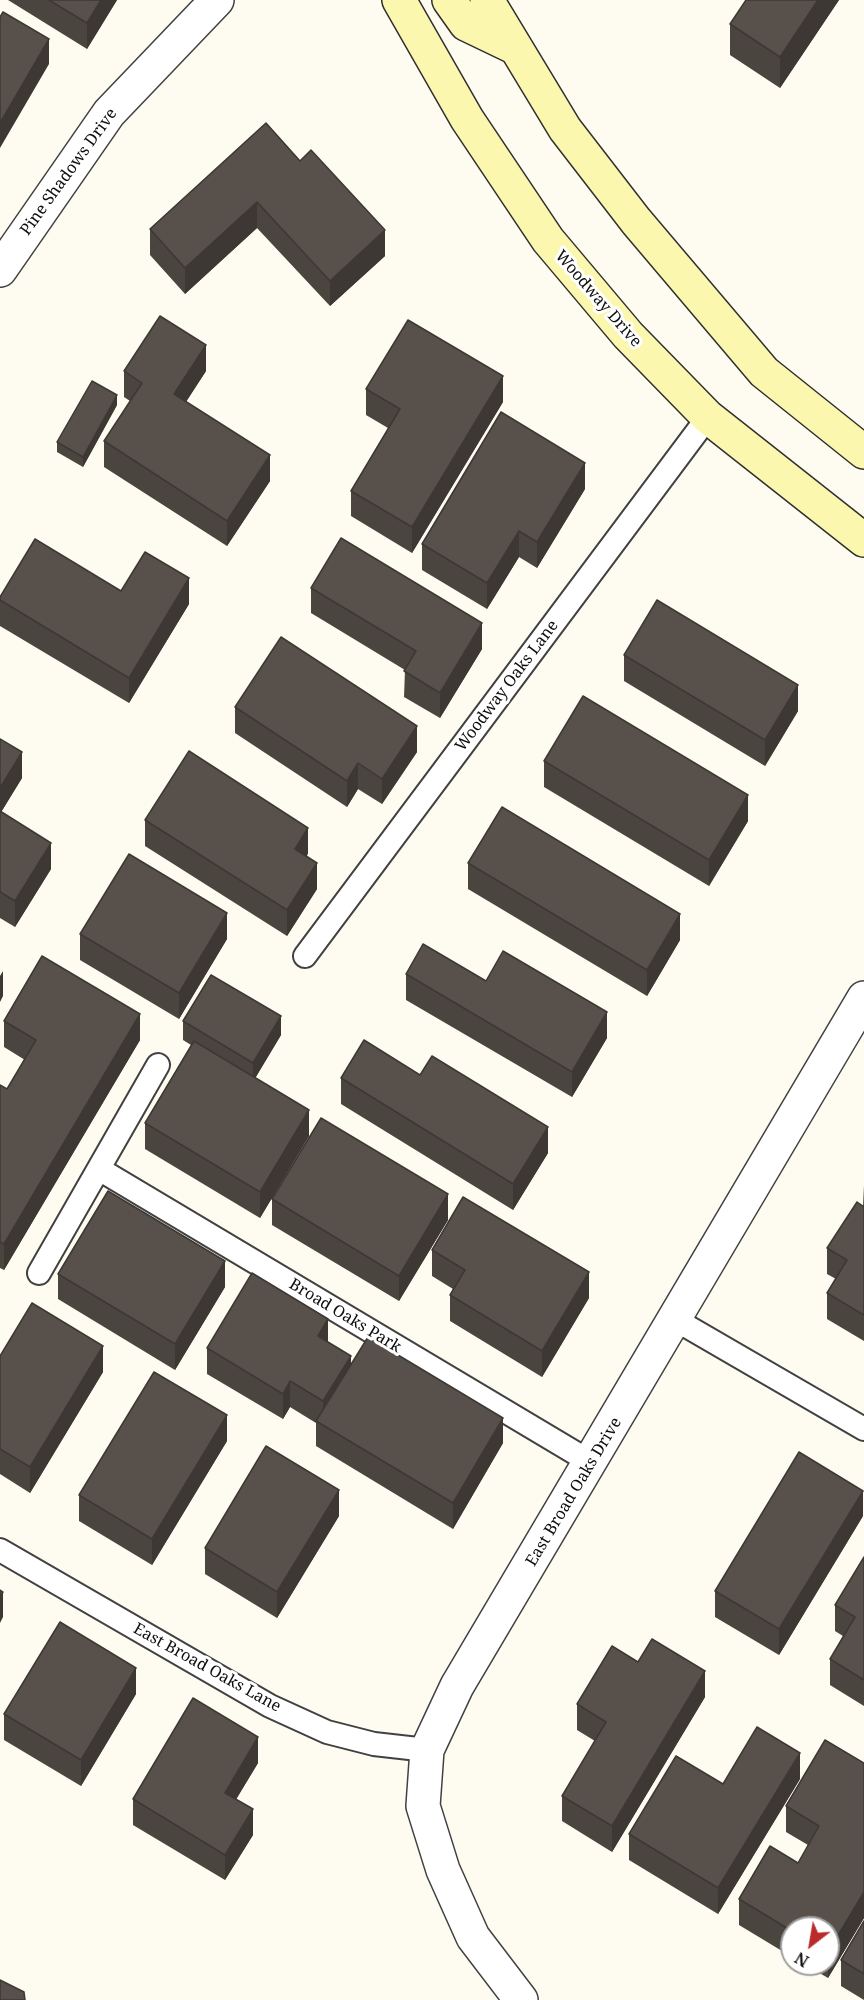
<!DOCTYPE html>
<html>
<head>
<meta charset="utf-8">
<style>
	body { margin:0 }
	#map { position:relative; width:864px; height:2000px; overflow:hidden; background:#fefcf0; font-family:"Noto Serif",serif }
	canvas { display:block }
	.north { position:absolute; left:780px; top:1916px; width:60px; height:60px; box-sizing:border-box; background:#fff; border:2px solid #9f9f9f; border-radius:50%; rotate:211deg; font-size:16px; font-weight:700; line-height:24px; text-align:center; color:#0e0e0e }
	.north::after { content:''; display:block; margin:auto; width:21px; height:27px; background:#ba2b2c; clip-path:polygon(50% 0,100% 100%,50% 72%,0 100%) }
</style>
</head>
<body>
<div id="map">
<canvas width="864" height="2000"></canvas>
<div class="north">N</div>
</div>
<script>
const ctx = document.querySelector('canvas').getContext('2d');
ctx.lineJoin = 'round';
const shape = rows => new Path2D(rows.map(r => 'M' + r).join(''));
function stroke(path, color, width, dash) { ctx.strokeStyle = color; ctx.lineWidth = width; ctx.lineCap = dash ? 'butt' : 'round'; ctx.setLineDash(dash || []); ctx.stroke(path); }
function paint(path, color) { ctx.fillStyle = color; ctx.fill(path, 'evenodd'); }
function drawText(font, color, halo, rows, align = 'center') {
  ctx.font = font + ' "Noto Serif",serif'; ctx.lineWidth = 6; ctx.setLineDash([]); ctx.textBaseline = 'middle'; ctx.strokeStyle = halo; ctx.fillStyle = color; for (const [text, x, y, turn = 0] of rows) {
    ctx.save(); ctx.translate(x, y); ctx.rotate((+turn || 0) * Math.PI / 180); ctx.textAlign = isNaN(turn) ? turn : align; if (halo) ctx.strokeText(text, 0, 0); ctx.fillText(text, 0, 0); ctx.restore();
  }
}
const service = shape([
	[305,956,708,417],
	[99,1169,592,1463],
	[39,1273,158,1065],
	[676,1320,864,1429],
	[0,1550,270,1706,327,1732,374,1744,427,1750]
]);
const minor = shape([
	[0,270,109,113,217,0],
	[521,2000,473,1937,443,1870,423,1806,427,1750,457,1686,864,998]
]);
const secondary = shape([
	[399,0,467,119,548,240,628,335,708,417,864,540],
	[449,0,466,24,516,48],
	[487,0,565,129,636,221,764,372,864,452]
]);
const wall = shape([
	[8,0,117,0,87,49],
	[746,0,839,0,780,88,730,55,730,24],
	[266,123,385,256,330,306,257,228,185,294,150,255,150,229],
	[124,371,206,371,186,402,270,481,227,546,104,467,104,441,130,401,124,397],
	[366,389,503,402,412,553,351,516,351,491,388,428,366,415],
	[117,405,83,467,57,452,57,442],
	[585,489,537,568,519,557,487,609,422,570,422,544],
	[311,588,482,649,440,718,404,697,405,670,311,613],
	[121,591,189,604,129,703,0,626,0,597],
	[624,655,798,711,765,766,624,681],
	[235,707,417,752,382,804,358,789,347,807,235,733],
	[0,739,22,778,1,812,51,869,15,927,0,918],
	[544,761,748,821,709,886,544,787],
	[145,820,308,853,307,856,317,889,287,936,145,846],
	[468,863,680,940,647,996,468,889],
	[80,934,227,939,179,1019,80,960],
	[406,974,486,981,607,1038,572,1097,406,1000],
	[4,1021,140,1040,4,1270,0,1268,0,1085,7,1089,25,1060,4,1047],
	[183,1021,281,1035,255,1078,309,1136,260,1218,145,1149,145,1123,191,1045,183,1040],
	[420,1075,548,1153,513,1210,341,1104,341,1078],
	[864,1185,864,1341,827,1319,827,1293,836,1279,827,1274,827,1248,863,1206],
	[272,1199,448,1220,399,1301,272,1225],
	[432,1250,589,1298,542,1377,450,1321,450,1295,453,1289,432,1276],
	[58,1274,225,1287,175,1370,58,1299],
	[207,1348,351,1365,503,1443,453,1529,316,1446,316,1423,290,1407,283,1419,207,1374],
	[0,1356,103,1372,30,1493,0,1474],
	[227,1441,152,1565,79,1521,79,1495],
	[339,1516,277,1618,205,1574,205,1548],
	[863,1516,779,1655,715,1617,715,1591],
	[864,1557,864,1706,830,1685,830,1659,843,1636,835,1631,835,1605],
	[638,1662,705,1697,612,1852,562,1821,562,1796,595,1741,577,1730,577,1704],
	[136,1694,81,1786,4,1740,4,1714],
	[258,1763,236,1799,253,1835,225,1880,133,1825,133,1799],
	[864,1763,864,1918,828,1978,804,1964,828,1964,828,1928,792,1928,792,1957,739,1925,739,1899,798,1863,808,1845,786,1832,786,1806],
	[800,1779,718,1914,629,1860,629,1834,723,1784],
	[864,1921,864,2000,841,1986,841,1960]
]);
const shadedWall = shape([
	[101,0,117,0,87,49,87,23],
	[818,0,839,0,780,88,780,57],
	[49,39,49,64,0,148,0,123],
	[257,202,257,228,185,294,185,268],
	[385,230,385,256,330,306,330,281],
	[206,345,206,371,174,420,174,394],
	[503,376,503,402,412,553,412,527],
	[117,395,117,405,83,467,83,457],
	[270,455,270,481,227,546,227,521],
	[585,463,585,489,537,568,537,542],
	[519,531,519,557,487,609,487,583],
	[189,578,189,604,129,703,129,678],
	[482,623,482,649,440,718,440,693],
	[798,685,798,711,765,766,765,740],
	[417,726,417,752,382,804,382,779],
	[22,752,22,778,0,814,0,788],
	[358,763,358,789,347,807,347,781],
	[748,795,748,821,709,886,709,860],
	[308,828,308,853,295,875,295,849],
	[51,843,51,869,15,927,15,901],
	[317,863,317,889,287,936,287,910],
	[227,913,227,939,179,1019,179,993],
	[680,914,680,940,647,996,647,970],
	[3,971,3,996,0,1002,0,976],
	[607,1012,607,1038,572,1097,572,1072],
	[140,1014,140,1040,4,1270,4,1244],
	[281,1016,281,1035,253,1082,253,1063],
	[309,1110,309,1136,260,1218,260,1192],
	[548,1127,548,1153,513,1210,513,1184],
	[448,1194,448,1220,399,1301,399,1276],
	[225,1261,225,1287,175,1370,175,1344],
	[589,1272,589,1298,542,1377,542,1351],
	[328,1319,328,1345,318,1336],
	[103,1346,103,1372,30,1493,30,1467],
	[351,1356,351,1382,323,1425,323,1401],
	[290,1381,290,1407,283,1419,283,1394],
	[227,1415,227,1441,152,1565,152,1539],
	[503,1418,503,1443,453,1529,453,1503],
	[339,1490,339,1516,277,1618,277,1592],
	[863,1491,863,1516,779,1655,779,1629],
	[3,1592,3,1617,0,1623,0,1597],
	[136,1668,136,1694,81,1786,81,1760],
	[705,1671,705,1697,612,1852,612,1826],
	[258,1737,258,1763,225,1818,225,1793],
	[800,1753,800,1779,718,1914,718,1888],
	[253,1809,253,1835,225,1880,225,1855],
	[864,1892,864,1918,828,1978,828,1952]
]);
const building = shape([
	[49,0,101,0,87,23,49,0],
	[746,0,818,0,780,57,730,24,746,0],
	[3,12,49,39,0,123,0,17,3,12],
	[266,123,300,161,311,150,385,230,330,281,257,202,185,268,150,229,266,123],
	[160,316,206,345,174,394,270,455,227,521,104,441,142,383,124,371,160,316],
	[408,320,503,376,412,527,351,491,400,409,366,389,408,320],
	[92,381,117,395,83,457,57,442,92,381],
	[501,412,585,463,537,542,519,531,487,583,422,544,501,412],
	[341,538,482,623,440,693,404,671,416,651,311,588,341,538],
	[35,539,121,591,145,552,189,578,129,678,0,600,0,597,35,539],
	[657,600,798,685,765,740,624,655,657,600],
	[281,637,417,726,382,779,358,763,347,781,235,707,281,637],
	[583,696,748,795,709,860,544,761,583,696],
	[0,739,22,752,0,788,0,739],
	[189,751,308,828,295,849,317,863,287,910,145,820,189,751],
	[502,807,680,914,647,970,468,863,502,807],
	[0,811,51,843,15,901,0,892,0,811],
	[129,854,227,913,179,993,80,934,129,854],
	[423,944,486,981,503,951,607,1012,572,1072,406,974,423,944],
	[42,956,140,1014,4,1244,0,1242,0,1085,7,1089,36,1040,4,1021,42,956],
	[211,975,281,1016,253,1063,183,1021,211,975],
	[364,1040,420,1075,432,1056,548,1127,513,1184,341,1078,364,1040],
	[194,1041,309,1110,260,1192,145,1123,194,1041],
	[321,1118,448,1194,399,1276,272,1199,321,1118],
	[108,1191,225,1261,175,1344,58,1274,108,1191],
	[463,1197,589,1272,542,1351,450,1295,465,1270,432,1250,463,1197],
	[857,1202,864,1207,864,1315,827,1293,847,1260,827,1248,857,1202],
	[252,1273,328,1319,318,1336,351,1356,323,1401,290,1381,283,1394,207,1348,252,1273],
	[32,1303,103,1346,30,1467,0,1449,0,1356,32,1303],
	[368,1337,503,1418,453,1503,316,1421,368,1337],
	[154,1372,227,1415,152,1539,79,1495,154,1372],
	[266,1446,339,1490,277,1592,205,1548,266,1446],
	[799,1452,863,1491,779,1629,715,1591,799,1452],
	[864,1557,864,1680,830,1659,855,1617,835,1605,864,1557],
	[0,1590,3,1592,0,1597,0,1590],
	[60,1622,136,1668,81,1760,4,1714,60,1622],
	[652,1639,705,1671,612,1826,562,1796,606,1722,577,1704,612,1646,638,1662,652,1639],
	[193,1698,258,1737,225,1793,253,1809,225,1855,133,1799,193,1698],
	[757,1727,800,1753,718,1888,629,1834,676,1756,723,1784,757,1727],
	[825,1740,864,1763,864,1892,828,1952,828,1928,792,1928,792,1931,739,1899,770,1846,798,1863,819,1826,786,1806,825,1740],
	[864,1921,864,1974,841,1960,864,1921],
	[0,1980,24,1992,25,2000,0,2000,0,1980]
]);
const streetNames = [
	["Pine Shadows Drive",69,172,-54],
	["Woodway Drive",598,299,49],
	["Woodway Oaks Lane",507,686,-53],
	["Broad Oaks Park",345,1316,31],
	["East Broad Oaks Drive",574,1492,-59],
	["East Broad Oaks Lane",207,1668,29]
];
stroke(service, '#414141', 26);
stroke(minor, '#414141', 36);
stroke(secondary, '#303030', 36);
stroke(service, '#fff', 22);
stroke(minor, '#fff', 33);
stroke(secondary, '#fcf7ae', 33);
paint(wall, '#4b4540');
paint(shadedWall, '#3d3834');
paint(building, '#57504b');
stroke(building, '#3d3834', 1.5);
drawText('16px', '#0e0e0e', '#fff', streetNames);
</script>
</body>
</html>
